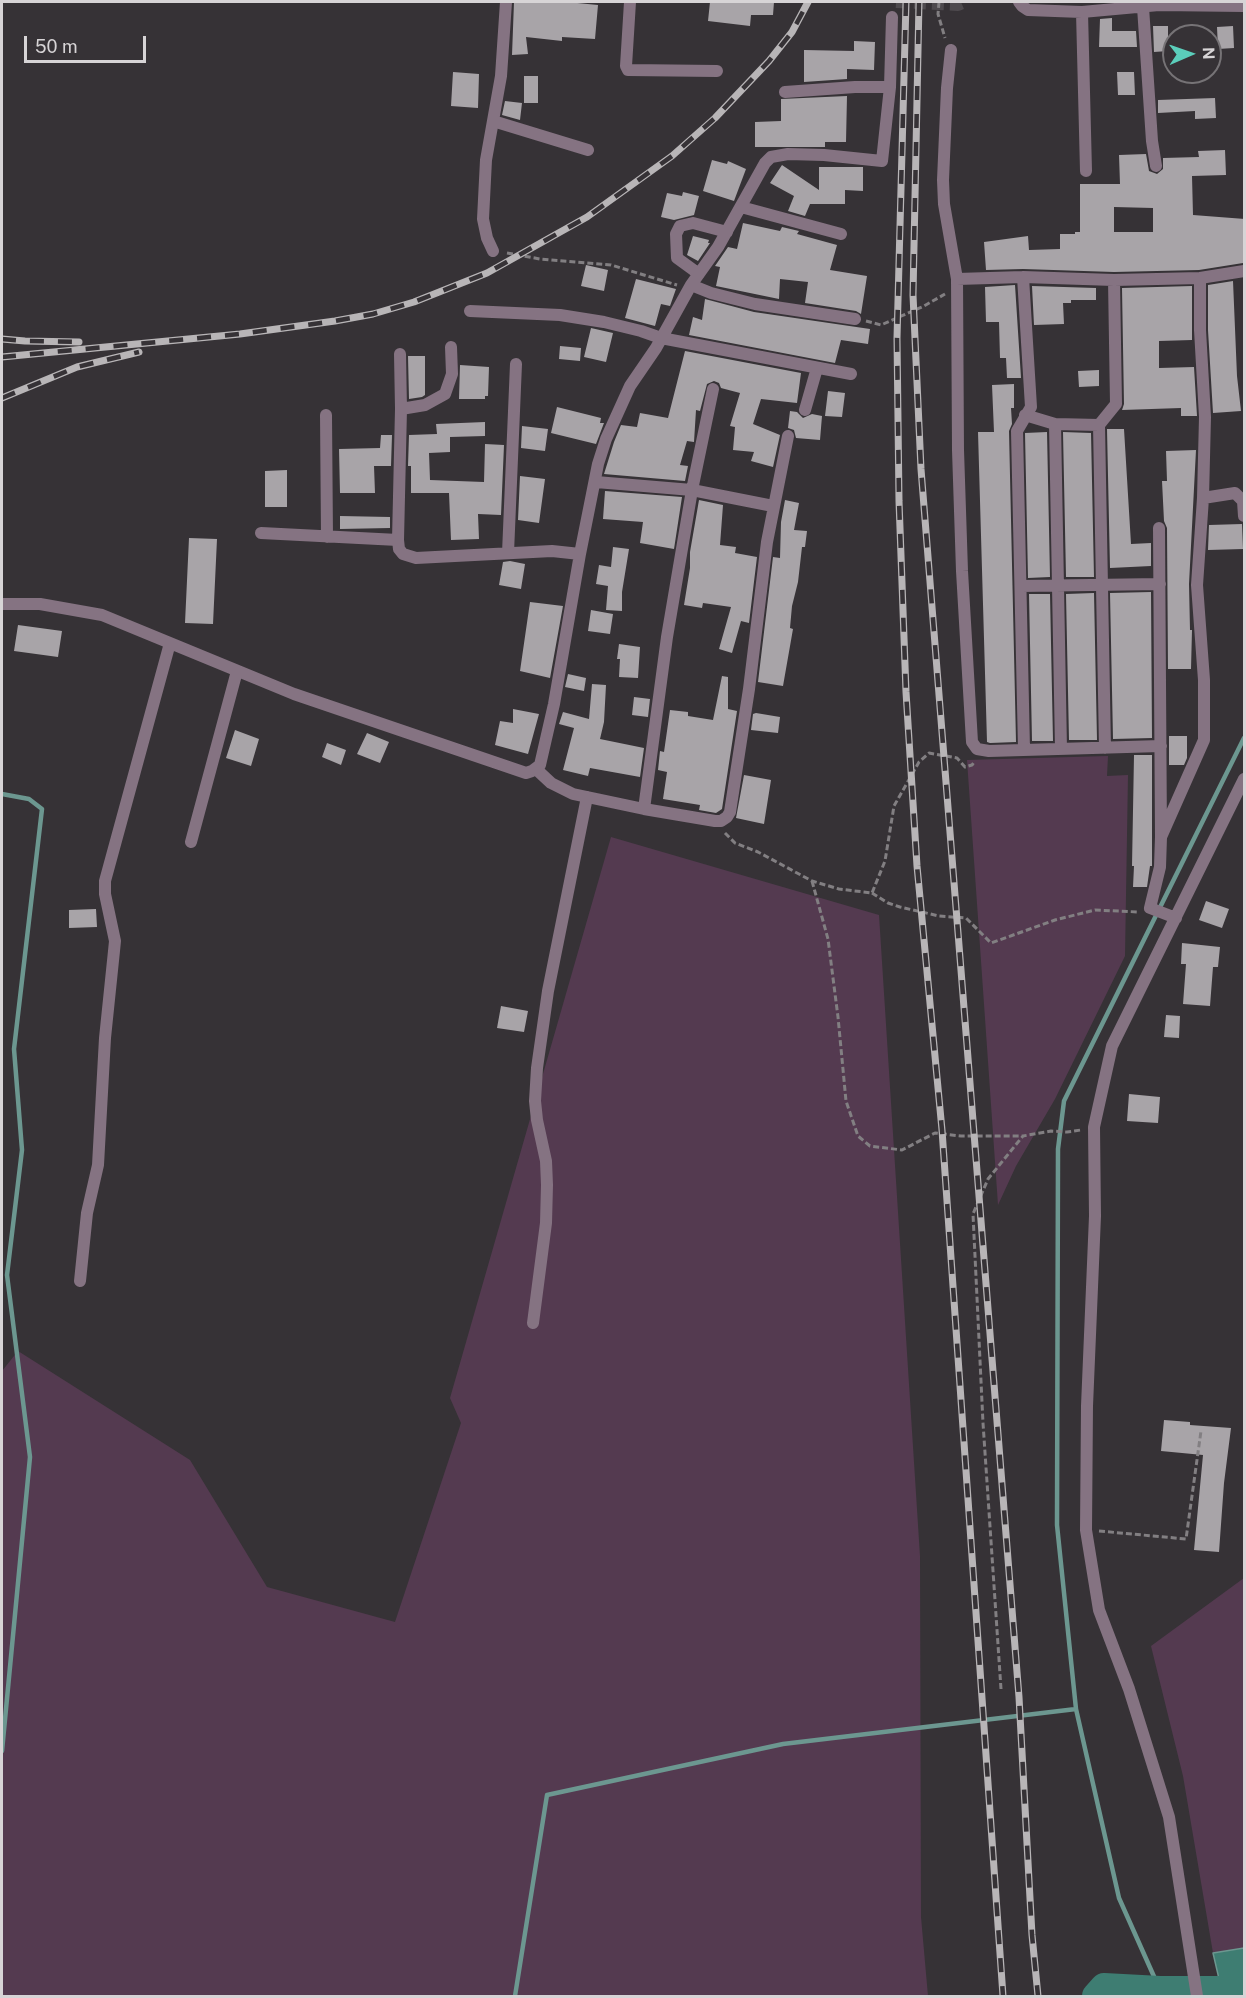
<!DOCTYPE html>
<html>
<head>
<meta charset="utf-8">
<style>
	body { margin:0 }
	#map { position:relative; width:1246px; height:1998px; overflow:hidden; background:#363236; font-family:"Public Sans",sans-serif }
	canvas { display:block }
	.frame { position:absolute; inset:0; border:3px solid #d7d4d6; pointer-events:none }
	.north { position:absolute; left:1162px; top:24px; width:60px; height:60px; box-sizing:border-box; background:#363236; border:2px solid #767376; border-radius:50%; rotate:88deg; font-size:16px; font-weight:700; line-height:24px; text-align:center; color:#d7d4d6 }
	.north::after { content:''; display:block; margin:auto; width:21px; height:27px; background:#5bcebb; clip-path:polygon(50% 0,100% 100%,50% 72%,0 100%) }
	.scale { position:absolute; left:24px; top:36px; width:122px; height:27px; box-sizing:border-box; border:3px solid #d7d4d6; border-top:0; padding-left:8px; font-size:18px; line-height:21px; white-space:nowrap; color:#d7d4d6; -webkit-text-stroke:4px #363236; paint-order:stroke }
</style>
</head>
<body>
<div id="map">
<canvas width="1246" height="1998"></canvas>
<div class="frame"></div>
<div class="north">N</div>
<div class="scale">50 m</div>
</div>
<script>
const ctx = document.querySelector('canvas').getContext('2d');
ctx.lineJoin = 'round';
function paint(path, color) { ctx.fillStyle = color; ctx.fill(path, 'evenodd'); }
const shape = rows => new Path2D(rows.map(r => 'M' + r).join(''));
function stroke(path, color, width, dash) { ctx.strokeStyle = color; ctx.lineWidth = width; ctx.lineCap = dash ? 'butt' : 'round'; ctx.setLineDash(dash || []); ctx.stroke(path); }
const green = shape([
	[1108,756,1107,776,1128,775,1125,956,1055,1099,1016,1166,998,1205,967,760],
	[611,837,879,915,920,1556,921,1917,928,1996,2,1996,2,1371,18,1351,190,1460,267,1587,395,1622,461,1423,450,1398],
	[1244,1578,1244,1948,1213,1953,1183,1776,1151,1646]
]);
const water = shape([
	[1244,1948,1244,1996,1223,1996,1213,1953,1244,1948]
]);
const stream = shape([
	[2,794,29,799,42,809,14,1049,22,1150,7,1275,30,1457,2,1751],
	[1076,1709,1119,1898,1160,1990],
	[515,1996,547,1795,783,1744,1076,1709,1057,1525,1058,1149,1064,1101,1244,738]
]);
const river = shape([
	[1096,1996,1104,1987,1160,1990,1244,1990]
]);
const building = shape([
	[514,2,567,2,598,5,595,39,562,37,562,41,526,37,528,54,512,55],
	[710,2,774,2,773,15,751,15,750,26,708,21],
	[1112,18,1112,31,1136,31,1137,47,1099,47,1100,19],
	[1153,26,1168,26,1168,51,1154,52],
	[1233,26,1234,48,1218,49,1217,27],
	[854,41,875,42,874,70,847,69,847,79,804,82,804,50,854,51],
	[453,72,479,74,478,108,451,106],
	[1117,72,1134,72,1135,95,1118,95],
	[524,76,538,76,538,103,524,103],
	[847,96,846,142,825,142,825,147,755,147,755,122,781,121,781,99],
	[1215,98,1216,118,1195,119,1195,111,1158,113,1158,100],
	[505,101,522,103,520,120,502,115],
	[1225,150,1226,175,1192,176,1193,215,1245,219,1243,263,1199,270,1114,272,1023,269,986,270,984,242,1028,236,1029,250,1060,249,1060,234,1075,234,1075,232,1080,232,1080,184,1120,184,1119,155,1146,154,1149,171,1157,174,1163,169,1163,158,1199,157,1198,151],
	[1114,207,1153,208,1153,232,1114,232],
	[712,160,727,164,728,161,746,169,734,201,703,191],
	[782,165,819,190,819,167,863,167,863,191,845,190,845,204,810,204,805,216,788,211,794,196,770,183],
	[683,192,699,196,694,215,674,220,661,217,667,193,682,196],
	[743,223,780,231,782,227,799,231,797,234,837,245,830,270,867,276,861,314,856,311,805,303,808,282,780,279,779,299,716,286,720,267,715,266,728,247,737,249],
	[693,236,709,240,708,243,710,243,698,261,687,255],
	[586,265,608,270,604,291,581,286],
	[636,279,676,289,670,306,661,304,655,326,625,318],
	[1233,281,1237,376,1241,411,1213,413,1208,330,1208,285],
	[1015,285,1021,378,1007,378,1006,358,1000,358,999,322,986,322,985,287],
	[1032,286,1096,288,1096,300,1071,300,1071,303,1063,303,1064,324,1034,325],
	[1192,286,1192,340,1159,341,1159,368,1194,367,1197,416,1181,416,1181,408,1122,410,1124,404,1122,288],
	[705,299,754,312,870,329,868,344,841,340,835,363,689,335,693,317,702,320],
	[591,328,613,333,606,362,584,357],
	[560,346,581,348,580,361,559,359],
	[685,351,801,373,797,403,761,399,753,424,780,435,773,467,751,461,754,452,733,450,735,427,730,426,740,393,721,388,719,383,714,381,707,384,700,411,696,410,694,442,687,441,680,465,688,466,685,481,604,474,614,442,621,425,637,427,640,413,668,418],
	[408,356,425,356,425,395,422,397,409,399],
	[460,365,489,367,488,396,485,396,485,399,459,399],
	[1099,370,1099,386,1079,387,1078,371],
	[1014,384,1014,408,1011,408,1012,424,1009,431,1016,742,990,743,987,742,978,432,994,432,992,385],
	[828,391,845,393,842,417,825,416],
	[557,407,601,418,600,423,604,423,596,444,551,433],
	[790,411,797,412,803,418,812,414,822,416,820,440,796,438,794,430,788,428],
	[485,422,485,436,450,437,450,452,429,453,430,480,484,482,485,444,504,445,501,515,478,514,479,539,451,540,449,493,411,493,411,466,408,466,409,435,437,434,436,424],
	[522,426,548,429,545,451,521,448],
	[1107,429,1124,429,1131,544,1151,543,1151,566,1110,568],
	[1047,432,1050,577,1028,578,1025,433],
	[1063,432,1091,433,1094,577,1066,577],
	[381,435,392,435,391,466,374,466,375,493,340,493,339,449,380,448],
	[1196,450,1189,584,1190,630,1192,630,1191,669,1168,669,1167,528,1164,521,1162,481,1167,481,1166,451],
	[287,470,287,507,265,507,265,471],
	[520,476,545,479,539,523,518,520],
	[605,491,682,497,674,549,640,543,643,522,603,519],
	[699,500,723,505,720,545,736,547,735,553,757,557,749,623,741,621,732,653,719,649,731,607,703,603,702,608,684,605,690,568,690,552],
	[785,500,799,503,794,530,807,531,805,547,802,547,798,582,792,606,790,628,793,629,783,686,758,682,773,557,780,558,781,522],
	[340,516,390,517,390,528,340,529],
	[1242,524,1243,549,1208,550,1209,525],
	[189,538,217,539,213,624,185,623],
	[613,547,629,549,622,592,622,611,606,610,608,586,596,584,599,565,611,567],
	[510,561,525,564,521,589,499,585,503,562],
	[1151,592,1152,738,1113,739,1110,593],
	[1094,593,1097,740,1069,740,1066,594],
	[1029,594,1050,594,1053,741,1032,741],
	[530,602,563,606,550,678,520,671],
	[591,610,613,614,610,634,588,631],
	[18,625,62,631,58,657,14,651],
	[619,644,640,647,638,678,619,677,620,659,617,659],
	[568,674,586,678,584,691,565,687],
	[722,676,728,677,728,709,737,711,722,809,716,813,699,810,700,805,663,799,667,772,658,770,660,751,664,752,670,710,688,712,688,716,713,720],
	[592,684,606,685,604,722,600,739,644,748,640,777,590,768,588,776,563,770,574,728,559,724,563,712,589,719],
	[634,697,650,699,648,717,632,715],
	[513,709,539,714,528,754,495,745,500,721,513,723],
	[756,713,780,717,778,733,751,730,753,714],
	[235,730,259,739,251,766,226,758],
	[367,733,389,742,380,763,357,754],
	[1169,736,1187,736,1187,758,1184,765,1169,765],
	[327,743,346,750,341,765,322,757],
	[1134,755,1152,755,1152,866,1150,866,1147,887,1133,887,1134,866,1132,866],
	[744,775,771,780,764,824,736,818],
	[1206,901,1229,909,1222,928,1199,920],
	[96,909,97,927,69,928,69,910],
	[1182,943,1220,947,1218,967,1213,967,1210,1006,1183,1004,1186,964,1181,964],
	[501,1006,528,1011,524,1032,497,1028],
	[1166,1015,1180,1016,1179,1038,1164,1037],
	[1129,1094,1160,1097,1158,1123,1127,1121],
	[1164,1420,1190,1422,1190,1425,1231,1428,1224,1483,1219,1552,1194,1550,1203,1455,1161,1451]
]);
const tertiaryTunnel = shape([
	[896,2,958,5,965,2]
]);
const path = shape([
	[939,2,938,14,945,38],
	[507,253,540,259,611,265,677,285],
	[866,321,881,325,924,306,945,294],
	[725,833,735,843,758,852,812,881,839,889,872,893,885,861,894,806,919,762,929,753,957,758,965,767,972,765,975,761],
	[812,881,828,939,838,1017,846,1101,858,1136,870,1146,902,1150,935,1133,961,1136,1023,1136],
	[872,893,888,903,900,907,939,916,966,918,991,943,1055,920,1095,910,1139,912],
	[1099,1531,1186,1539,1201,1431],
	[1001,1689,983,1423,973,1214,988,1179,1023,1136,1051,1131,1067,1132,1081,1130]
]);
const minor = shape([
	[630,2,626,66,628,70,717,71],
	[1019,2,1022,6,1028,10,1082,12,1159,5,1244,6],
	[1143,7,1152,141,1156,166],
	[1082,12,1086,171],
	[951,50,947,88,943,180,944,204,957,279,1023,277,1114,280,1200,278,1244,271],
	[785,92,855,87,890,87],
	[493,121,588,150],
	[741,207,841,234],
	[493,251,487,238,483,219,486,160,501,76,506,2],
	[699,274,677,258,676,234,680,226,693,223,727,232],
	[1023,277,1031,407,1017,431,1024,749],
	[957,279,958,450,962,571,972,742,977,749,989,751,1161,746],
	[691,285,711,293,755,304,855,319],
	[470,311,560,315,604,322,641,331,661,338,851,374],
	[401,409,425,405,445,394,452,374,451,347],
	[805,410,817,368],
	[326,415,327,537],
	[1025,415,1055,424,1099,425],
	[1055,424,1061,749],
	[596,482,692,490,773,506],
	[1203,498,1235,493,1243,501,1244,516],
	[1159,528,1161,837,1160,867,1150,908,1176,918],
	[261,533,398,540,399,549,403,554,416,558,552,551,580,554],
	[398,540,401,409,400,354],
	[508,553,516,364],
	[1021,586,1160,584],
	[2,604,40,604,102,615,294,694,526,773,532,771,540,765,554,704,580,554,598,464,606,439,630,386,656,348,691,285,718,247,765,163,771,157,788,154,824,155,882,161,890,87,892,17],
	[1105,748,1099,425,1116,404,1114,280],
	[536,769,551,783,573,794,644,809,715,821,721,821,727,817,730,812,749,689,767,542,788,436],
	[644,809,667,637,692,490,713,389],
	[1161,837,1204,740,1204,680,1197,585,1203,498,1205,417,1200,330,1200,278],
	[191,842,237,671],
	[80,1281,87,1213,98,1165,105,1038,114,951,115,941,105,894,105,881,170,643],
	[533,1323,546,1223,547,1185,546,1161,537,1120,535,1101,537,1068,548,991,587,797],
	[1197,1996,1169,1817,1129,1689,1099,1610,1086,1530,1087,1406,1095,1216,1094,1127,1112,1046,1244,779]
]);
const rail = shape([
	[906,2,897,338,899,501,906,692,917,866,942,1130,1003,1996],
	[919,2,913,295,921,469,1019,1697,1032,1935,1038,1996],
	[2,339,25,341,79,342],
	[2,357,240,334,335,321,373,314,414,302,487,273,587,217,672,156,715,118,769,61,792,32,808,2],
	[2,398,77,367,139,352]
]);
paint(green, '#543a50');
paint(water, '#3e7d72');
stroke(water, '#6c9790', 1.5);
stroke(stream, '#6c9790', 4.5);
stroke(river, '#3e7d72', 28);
paint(building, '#a8a4a8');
stroke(tertiaryTunnel, '#4e4a4e', 12, [12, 6]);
stroke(path, '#827f82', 3, [6, 3]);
stroke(minor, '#857382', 12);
stroke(rail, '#b8b5b7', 7);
stroke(rail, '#363236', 4.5, [14]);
</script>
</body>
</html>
